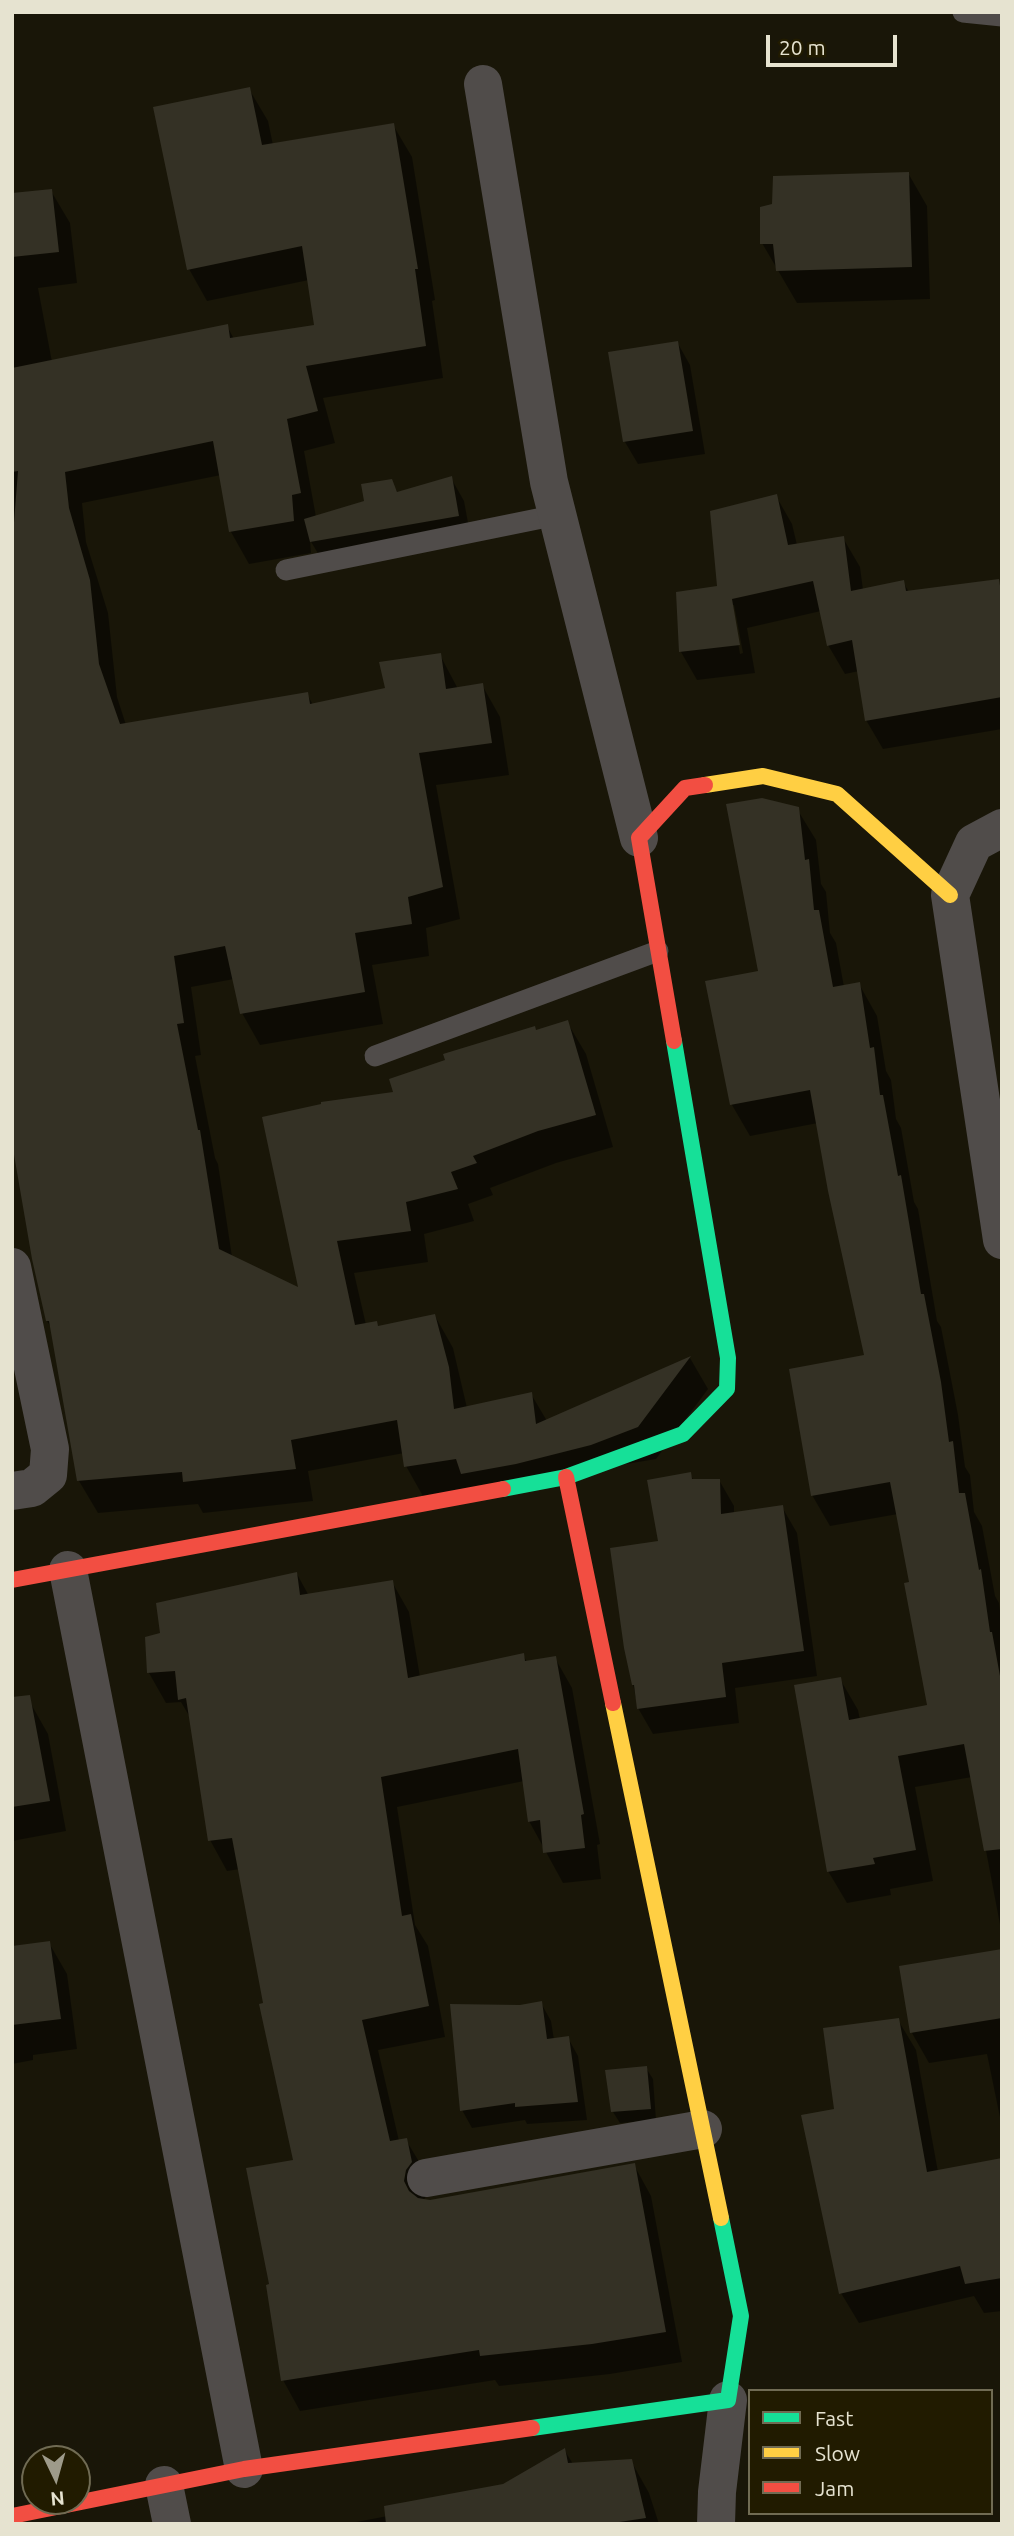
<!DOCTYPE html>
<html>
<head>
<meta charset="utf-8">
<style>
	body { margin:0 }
	#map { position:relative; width:1014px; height:2536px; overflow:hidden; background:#191608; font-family:Ubuntu,sans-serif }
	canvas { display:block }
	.frame { position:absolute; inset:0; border:14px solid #e6e3d0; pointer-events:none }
	.legend { position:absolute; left:748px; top:2389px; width:245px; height:126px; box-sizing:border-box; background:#211b00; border:2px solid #706b53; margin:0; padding:9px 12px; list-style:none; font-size:21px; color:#e6e3d0 }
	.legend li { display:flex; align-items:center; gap:14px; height:35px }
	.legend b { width:35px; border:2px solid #706b53 }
	.north { position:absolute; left:21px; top:2445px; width:70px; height:70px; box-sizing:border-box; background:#211b00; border:2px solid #706b53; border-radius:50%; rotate:175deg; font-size:19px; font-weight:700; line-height:28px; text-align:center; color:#e6e3d0 }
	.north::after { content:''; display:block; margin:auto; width:24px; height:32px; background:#9e9b8a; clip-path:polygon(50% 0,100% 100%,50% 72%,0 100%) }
	.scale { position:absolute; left:766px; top:35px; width:131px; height:32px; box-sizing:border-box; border:4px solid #e6e3d0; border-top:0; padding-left:9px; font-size:21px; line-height:24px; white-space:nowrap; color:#e6e3d0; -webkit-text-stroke:5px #211b00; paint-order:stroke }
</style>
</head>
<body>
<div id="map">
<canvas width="1014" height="2536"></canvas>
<div class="frame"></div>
<ul class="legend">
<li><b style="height:9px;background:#16e098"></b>Fast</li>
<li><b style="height:9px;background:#ffcf43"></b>Slow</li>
<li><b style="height:9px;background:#f24e42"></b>Jam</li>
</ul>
<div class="north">N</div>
<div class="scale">20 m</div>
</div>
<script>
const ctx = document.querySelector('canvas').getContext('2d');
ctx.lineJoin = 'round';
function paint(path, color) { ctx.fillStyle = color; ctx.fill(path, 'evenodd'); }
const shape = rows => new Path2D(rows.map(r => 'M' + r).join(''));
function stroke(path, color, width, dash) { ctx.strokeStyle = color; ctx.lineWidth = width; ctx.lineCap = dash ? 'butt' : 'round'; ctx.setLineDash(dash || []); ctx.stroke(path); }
const shadow = shape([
	[249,89,268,121,273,145,393,125,412,157,435,300,432,301,443,378,323,398,335,443,304,451,316,517,366,503,391,481,398,493,451,478,464,501,471,539,325,565,310,540,311,553,249,564,231,532,221,475,82,503,86,542,108,613,117,697,126,725,307,694,313,705,387,690,440,655,458,689,482,685,500,717,509,775,436,785,460,919,426,928,429,956,372,965,383,1024,260,1045,242,1013,234,979,191,987,201,1055,195,1056,215,1158,218,1164,232,1257,301,1290,395,1093,536,1031,567,1022,586,1054,613,1147,556,1163,490,1188,493,1195,468,1204,474,1221,424,1234,428,1262,354,1273,366,1325,376,1323,379,1327,435,1316,453,1348,467,1408,531,1394,547,1421,690,1358,708,1389,656,1459,424,1498,406,1466,404,1453,308,1471,313,1501,203,1513,198,1504,98,1513,79,1481,52,1329,47,1321,12,1137,12,195,51,191,70,223,77,283,38,288,52,362,227,326,234,339,316,326,309,280,207,301,189,269],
	[908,173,927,206,930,299,797,303,762,243],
	[677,342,690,365,705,454,638,464,625,442],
	[776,496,792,524,797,545,843,538,860,567,863,590,903,582,909,592,998,581,1002,587,1002,729,883,749,866,720,859,671,845,674,828,645,821,611,747,628,755,673,697,680,681,652],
	[732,605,734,605,743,653,740,654],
	[797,809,816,840,821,884,826,892,830,933,836,943,844,987,859,984,877,1016,886,1071,891,1080,896,1119,901,1128,914,1202,918,1209,937,1321,941,1327,958,1415,965,1467,970,1475,974,1512,982,1526,995,1596,999,1603,1002,1626,1002,1935,972,1777,915,1787,933,1881,890,1889,891,1895,847,1903,828,1871,840,1679,858,1710,860,1720,929,1707,911,1583,898,1514,830,1526,812,1495,866,1357,818,1123,750,1136,732,1105],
	[690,1474,694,1481,719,1480,734,1506,734,1514,782,1507,797,1533,817,1676,735,1688,739,1723,653,1734,638,1708,633,1684,660,1543],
	[297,1574,309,1596,392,1582,409,1612,420,1677,523,1655,527,1662,555,1658,572,1688,600,1844,597,1845,601,1879,563,1883,529,1821,524,1781,397,1807,415,1925,428,1946,445,2037,378,2050,399,2141,406,2140,424,2170,428,2193,423,2201,430,2201,634,2165,651,2196,682,2362,610,2374,499,2386,495,2380,300,2411,283,2380,295,2161,240,1869,227,1871,210,1840,191,1719,181,1702,166,1703,149,1673,162,1634],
	[31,1704,48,1734,66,1831,12,1841,12,1707],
	[49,1943,67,1974,77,2049,33,2055,33,2060,12,2064,12,1947],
	[1002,1951,1002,2127,987,2054,929,2063,912,2033],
	[541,2003,551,2021,554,2040,568,2038,578,2056,587,2120,527,2124,525,2120,472,2128,462,2110,520,2006],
	[898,2020,916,2050,938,2172,1002,2159,1002,2311,984,2313,974,2296,859,2323,841,2293,836,2111],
	[646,2068,653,2079,656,2120,620,2123,613,2112],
	[565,2451,573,2464,631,2461,649,2493,659,2524,346,2524,445,2505,504,2486]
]);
const building = shape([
	[250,87,262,145,394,123,418,269,415,269,426,346,306,366,318,411,287,419,301,493,292,495,294,521,229,532,213,441,65,472,69,508,90,580,99,664,120,724,308,692,310,704,385,688,379,662,441,653,446,689,483,683,492,743,419,753,443,887,408,897,412,924,355,933,365,992,240,1014,225,946,174,956,184,1023,177,1024,198,1130,200,1130,219,1249,298,1287,262,1117,321,1104,321,1102,393,1092,389,1079,445,1060,443,1054,535,1026,536,1030,568,1020,596,1115,538,1131,473,1156,477,1163,451,1172,458,1189,406,1202,411,1231,337,1241,355,1325,377,1321,378,1326,435,1314,449,1367,454,1409,532,1392,536,1424,691,1356,638,1427,591,1445,516,1464,461,1474,456,1459,404,1467,397,1420,291,1440,296,1469,183,1482,182,1472,77,1481,49,1321,46,1321,32,1259,12,1143,12,548,18,471,12,472,12,368,228,324,230,338,314,325,302,246,187,270,153,107],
	[909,172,912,267,776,271,773,244,760,244,760,207,772,204,773,176],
	[52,189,59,252,12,257,12,193],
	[678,341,693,431,623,442,608,352],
	[452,476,459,516,310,542,304,519,364,501,361,484,392,479,397,492],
	[777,494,788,545,844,536,851,591,904,580,906,591,999,579,1002,599,1002,697,865,721,852,640,827,646,813,581,732,599,740,645,679,652,676,592,717,586,710,511],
	[762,798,799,807,805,860,809,859,814,910,819,910,833,987,860,982,870,1048,874,1047,880,1095,883,1095,898,1176,901,1175,921,1294,924,1294,941,1382,949,1442,953,1441,959,1493,965,1493,979,1570,981,1569,990,1632,992,1632,1002,1687,1002,1849,984,1851,964,1744,898,1756,916,1850,873,1858,875,1864,827,1872,794,1685,841,1677,849,1720,927,1705,904,1583,909,1582,890,1482,811,1496,789,1369,864,1355,828,1191,810,1090,730,1105,705,981,758,971,726,804],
	[691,1472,692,1479,720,1479,721,1514,783,1505,804,1651,722,1663,726,1697,637,1709,634,1685,632,1685,624,1648,610,1548,658,1541,647,1480],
	[297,1572,300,1595,393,1580,408,1678,524,1653,525,1661,556,1656,584,1814,581,1815,585,1848,543,1853,540,1820,528,1822,518,1749,381,1777,402,1916,411,1914,429,2006,362,2020,390,2141,407,2138,412,2162,406,2170,404,2181,409,2191,418,2198,430,2200,635,2163,666,2332,592,2344,480,2356,479,2350,281,2381,266,2285,269,2284,246,2168,293,2160,259,2004,263,2003,232,1838,208,1841,186,1698,178,1700,175,1671,147,1673,145,1637,160,1633,156,1603],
	[30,1695,50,1801,12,1807,12,1697],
	[50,1941,61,2019,12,2025,12,1946],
	[1002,1949,1002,2018,910,2033,899,1966],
	[542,2001,547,2039,569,2036,578,2102,515,2107,515,2103,460,2111,450,2004,520,2005],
	[899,2018,927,2172,1002,2158,1002,2278,965,2284,960,2266,839,2294,801,2115,834,2109,823,2028],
	[647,2066,651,2109,611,2112,605,2070],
	[565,2448,568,2463,632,2459,646,2518,606,2524,386,2524,384,2506,503,2484]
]);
const lane = shape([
	[963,12,1002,16],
	[286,570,557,515],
	[375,1056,658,951]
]);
const street = shape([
	[483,84,549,482,639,838],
	[1002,828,974,843,950,895,1002,1240],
	[12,1267,50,1449,48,1475,32,1488,12,1491],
	[68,1570,244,2469],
	[426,2178,703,2129],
	[164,2485,172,2524],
	[716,2524,717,2492,728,2400]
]);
const fast = shape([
	[503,1489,566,1477,683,1434,727,1389,728,1358,674,1041],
	[532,2428,728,2400,741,2316,721,2218]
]);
const slow = shape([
	[705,785,763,776,837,794,950,895],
	[613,1703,721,2218]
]);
const jam = shape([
	[674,1041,639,838,685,788,705,785],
	[566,1477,613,1703],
	[12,1580,503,1489],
	[12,2516,244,2469,532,2428]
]);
paint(shadow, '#0007');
paint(building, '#343125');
stroke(lane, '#504c4a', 21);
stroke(street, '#504c4a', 38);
stroke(fast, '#16e098', 16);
stroke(slow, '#ffcf43', 16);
stroke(jam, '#f24e42', 16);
</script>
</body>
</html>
